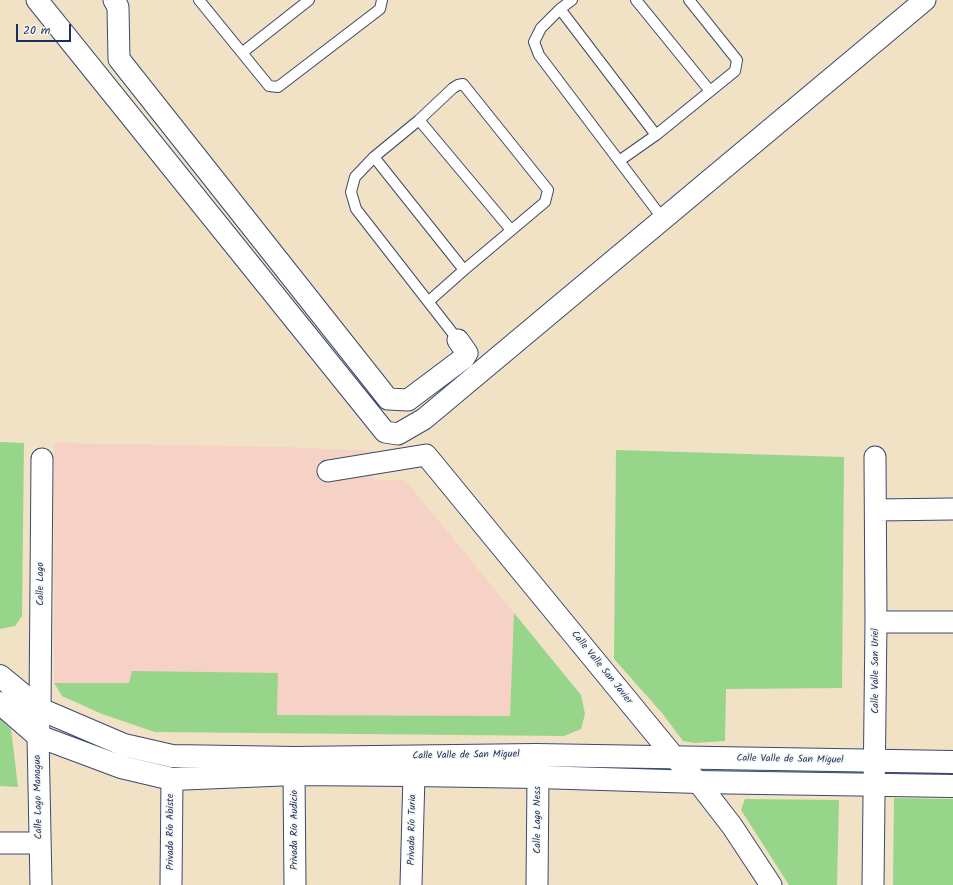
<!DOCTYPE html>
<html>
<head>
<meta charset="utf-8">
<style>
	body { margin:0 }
	#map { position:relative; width:953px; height:885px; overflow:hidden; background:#f1e1c5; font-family:Kalam,sans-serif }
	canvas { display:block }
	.scale { position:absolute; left:16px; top:24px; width:55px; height:18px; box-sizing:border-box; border:2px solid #1b2f5e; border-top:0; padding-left:5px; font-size:12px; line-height:14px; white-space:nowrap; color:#1b2f5e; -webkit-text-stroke:3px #f6f6f2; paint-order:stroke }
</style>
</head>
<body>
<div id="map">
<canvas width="953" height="885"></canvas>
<div class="scale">20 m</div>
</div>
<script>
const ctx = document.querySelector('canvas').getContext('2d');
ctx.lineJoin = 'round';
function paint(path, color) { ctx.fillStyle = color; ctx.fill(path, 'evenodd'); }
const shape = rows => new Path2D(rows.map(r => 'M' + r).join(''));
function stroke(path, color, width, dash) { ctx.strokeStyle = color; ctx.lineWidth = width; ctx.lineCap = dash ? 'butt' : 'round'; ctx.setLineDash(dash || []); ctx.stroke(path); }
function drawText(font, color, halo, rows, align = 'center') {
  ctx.font = font + ' Kalam,sans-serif'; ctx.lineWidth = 3; ctx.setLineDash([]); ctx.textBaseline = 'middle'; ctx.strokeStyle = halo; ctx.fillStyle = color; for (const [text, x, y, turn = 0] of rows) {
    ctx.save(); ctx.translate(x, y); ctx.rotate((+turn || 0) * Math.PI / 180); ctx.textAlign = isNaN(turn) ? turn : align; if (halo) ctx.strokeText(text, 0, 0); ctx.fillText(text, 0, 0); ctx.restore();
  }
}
const built = shape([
	[54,443,281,447,375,451,373,480,405,480,514,613,510,716,277,715,278,673,129,683,54,683]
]);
const green = shape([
	[0,442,24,443,22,616,15,626,0,629],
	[616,450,844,457,842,688,726,689,725,741,695,743,683,741,662,713,614,659],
	[514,613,581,695,585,714,581,729,564,736,155,732,102,714,62,696,54,683,129,683,132,671,278,673,277,715,510,716],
	[0,719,11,729,18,787,0,786],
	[894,798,953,799,953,885,893,885],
	[745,799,839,800,837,885,789,885,741,810]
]);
const lane = shape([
	[199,0,269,86,278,87,380,9,382,0],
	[572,0,560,9,541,28,534,42,539,55,663,219],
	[636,0,710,91],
	[560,9,656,135],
	[243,52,309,0],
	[419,120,511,230],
	[374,157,464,270],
	[619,161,656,135,735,71,737,60,689,0],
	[429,301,464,270,545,202,548,190,463,84,458,85,453,88,419,120,374,157,355,177,351,192,356,209,458,340]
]);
const street = shape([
	[37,0,385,432,398,434,424,419,925,0],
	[114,0,118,7,119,59,388,399,408,400,464,358,467,353,458,340],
	[328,471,426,455,675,758,698,782,732,826,771,885],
	[876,510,953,509],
	[876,622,953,622],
	[537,760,538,777,537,885],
	[294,774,295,885],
	[0,843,40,843],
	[41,885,38,736,40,709,42,459],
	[171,885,172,779],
	[411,885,414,775],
	[873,885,876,622,875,457]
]);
const secondary = shape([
	[0,676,40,709,124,745,172,756,295,758,536,755,953,762],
	[0,703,38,736,121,767,172,779,294,774,414,775,538,777,698,782,953,786]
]);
const streetNames = [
	["Calle Lago",41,584,-90],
	["Calle Valle San Javier",601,668,51],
	["Calle Valle San Uriel",876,671,-90],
	["Calle Valle de San Miguel",466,756,-1],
	["Calle Valle de San Miguel",790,760,1],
	["Calle Lago Managua",39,797,-91],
	["Calle Lago Ness",538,820,-90],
	["Privada Río Audicio",295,830,-90],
	["Privada Río Turia",413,830,-89],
	["Privada Río Abiste",171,832,-90]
];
paint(built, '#f6d1c5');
paint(green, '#97d58b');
stroke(lane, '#3b4a6d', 12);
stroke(street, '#3b4a6d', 23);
stroke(secondary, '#3b4a6d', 24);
stroke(lane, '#fff', 10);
stroke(street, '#fff', 21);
stroke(secondary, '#fff', 22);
drawText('10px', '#1b2f5e', '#f6f6f2', streetNames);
</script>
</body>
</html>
